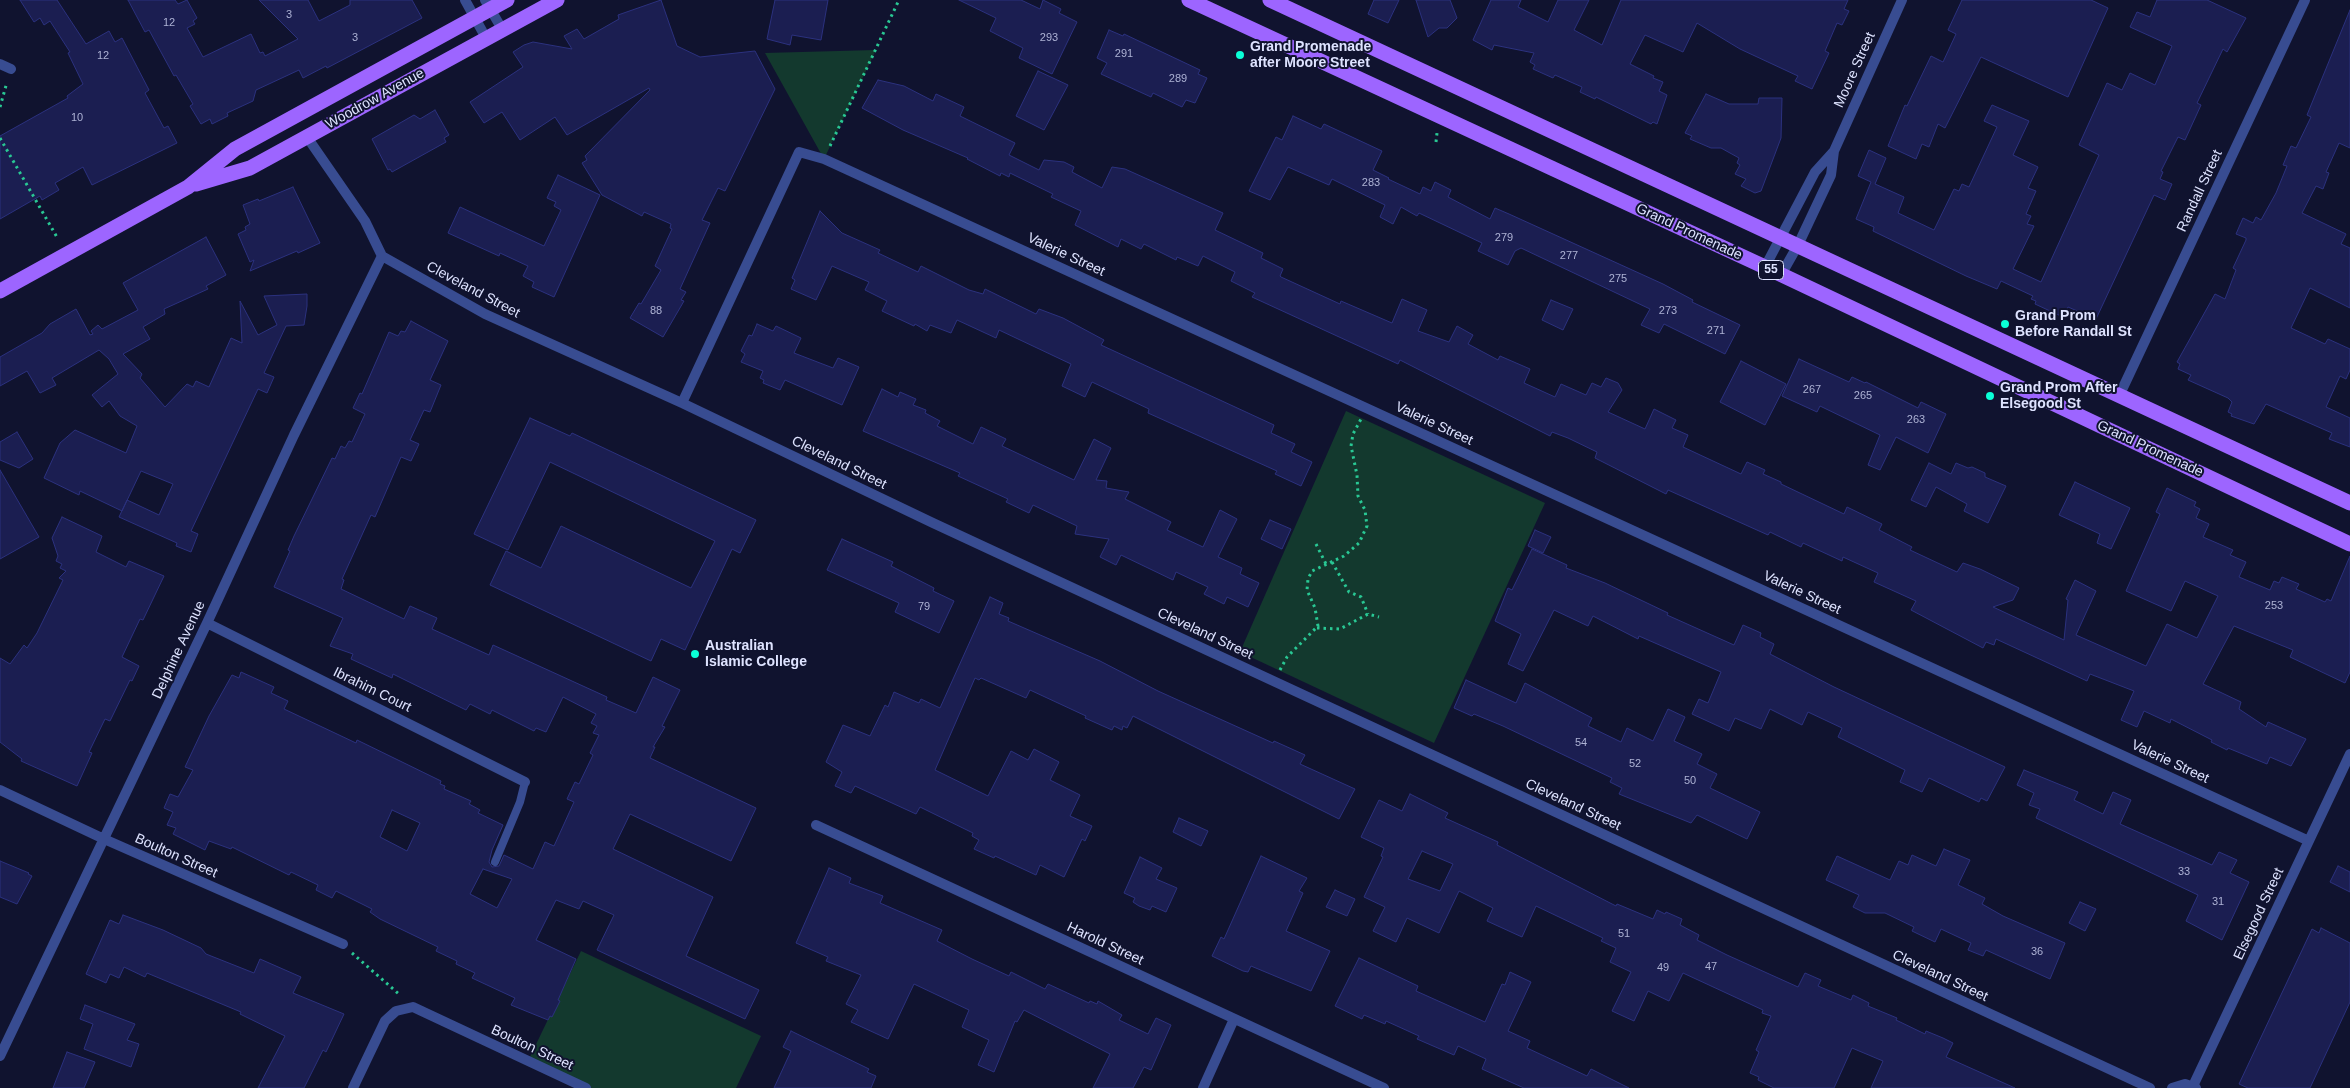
<!DOCTYPE html>
<html>
<head>
<meta charset="utf-8">
<style>
	body { margin:0 }
	canvas { display:block; background:#10132f }
</style>
</head>
<body>
<canvas width="2350" height="1088"></canvas>
<script>
const ctx = document.querySelector('canvas').getContext('2d');
ctx.lineJoin = 'round';
function paint(path, color) { ctx.fillStyle = color; ctx.fill(path, 'evenodd'); }
const shape = rows => new Path2D(rows.map(r => 'M' + r).join(''));
function stroke(path, color, width, dash) { ctx.strokeStyle = color; ctx.lineWidth = width; ctx.lineCap = dash ? 'butt' : 'round'; ctx.setLineDash(dash || []); ctx.stroke(path); }
function drawText(font, color, halo, rows, align = 'center') {
  ctx.font = font + ' Helvetica,sans-serif'; ctx.lineWidth = 4; ctx.setLineDash([]); ctx.textBaseline = 'middle'; ctx.strokeStyle = halo; ctx.fillStyle = color; for (const [text, x, y, turn = 0] of rows) {
    ctx.save(); ctx.translate(x, y); ctx.rotate((+turn || 0) * Math.PI / 180); ctx.textAlign = isNaN(turn) ? turn : align; if (halo) ctx.strokeText(text, 0, 0); ctx.fillText(text, 0, 0); ctx.restore();
  }
}
const green = shape([
	[876,50,824,159,765,53],
	[1346,411,1545,503,1434,743,1240,652],
	[581,951,761,1036,736,1088,586,1088,528,1061]
]);
const building = shape([
	[20,0,57,0,86,44,109,31,115,42,122,38,149,90,145,93,164,128,168,126,177,143,92,185,83,167,55,183,59,190,42,200,40,196,0,219,0,136,68,98,67,96,83,84,68,53,70,52,50,21,44,25,40,18,34,22,20,0],
	[128,0,175,0,178,4,187,0,197,18,193,21,195,24,187,28,203,57,251,34,260,53,263,52,265,56,298,39,259,0,308,0,319,21,350,5,350,0,412,0,422,18,327,68,326,66,303,78,299,70,256,90,253,101,227,113,228,116,212,124,210,119,201,124,190,106,193,104,176,75,174,76,149,30,145,32,128,0],
	[661,0,677,46,700,57,755,51,775,89,725,191,718,188,702,220,710,223,680,289,686,292,681,300,684,301,663,337,630,318,639,303,641,304,661,270,655,266,672,229,670,228,671,224,644,212,642,216,602,195,582,163,587,160,585,156,650,90,649,88,567,135,555,117,520,140,502,112,484,123,470,102,523,67,513,52,524,45,533,42,572,49,564,36,577,29,584,39,619,19,618,15,661,0],
	[775,0,828,0,821,40,792,35,790,45,767,39,775,0],
	[959,0,1021,0,1040,9,1043,0,1061,9,1059,13,1077,22,1052,74,1019,58,1023,48,990,31,996,18,959,0],
	[1374,0,1399,0,1388,23,1368,14,1374,0],
	[1416,0,1450,0,1457,18,1447,28,1439,28,1428,37,1416,0],
	[1491,0,1521,0,1518,7,1548,22,1558,0,1589,0,1574,30,1602,45,1621,0,1848,0,1844,9,1849,11,1842,25,1837,23,1825,51,1829,53,1812,89,1795,81,1798,76,1740,49,1697,23,1683,52,1645,35,1630,64,1654,76,1653,78,1663,82,1659,91,1667,95,1657,124,1653,122,1651,124,1596,97,1595,99,1580,92,1582,87,1555,75,1553,78,1533,69,1535,65,1530,62,1534,53,1494,45,1492,50,1473,40,1491,0],
	[1962,0,2091,0,2108,8,2068,97,1981,57,1945,128,1938,124,1929,147,1922,144,1916,159,1888,146,1905,105,1907,106,1931,56,1943,62,1956,34,1948,30,1962,0],
	[2157,0,2207,0,2246,18,2227,52,2223,49,2197,103,2201,105,2185,140,2178,137,2161,171,2163,172,2160,179,2172,184,2165,200,2154,195,2096,319,2068,307,2063,317,2035,304,2036,301,2031,299,2033,296,2001,281,1997,289,1966,276,1873,231,1874,227,1856,219,1871,182,1858,176,1869,150,1886,158,1875,184,1904,197,1898,213,1934,230,1954,189,1959,191,1962,184,1969,187,1997,127,1984,121,1992,105,2029,121,2013,155,2038,167,2028,188,2036,191,2026,214,2031,216,2027,224,2034,226,2013,269,2041,282,2099,155,2079,145,2107,83,2122,90,2130,73,2155,85,2172,46,2130,27,2137,12,2150,17,2157,0],
	[2350,10,2350,148,2339,143,2326,172,2329,173,2323,189,2316,186,2302,213,2346,234,2341,244,2350,248,2350,308,2310,288,2291,328,2325,344,2328,339,2350,349,2350,370,2346,379,2340,376,2326,407,2350,418,2350,447,2329,439,2332,433,2266,404,2254,424,2231,416,2232,414,2228,412,2232,402,2228,398,2188,380,2191,375,2178,369,2180,364,2177,362,2215,294,2225,299,2236,270,2233,268,2246,240,2246,238,2236,234,2243,218,2253,223,2256,217,2261,220,2276,193,2287,166,2283,165,2291,146,2296,148,2311,117,2307,115,2350,10],
	[1109,30,1123,36,1124,34,1200,70,1198,74,1207,78,1195,103,1186,100,1182,107,1153,93,1151,97,1101,74,1107,63,1097,58,1109,30],
	[1038,71,1068,85,1044,130,1016,116,1038,71],
	[878,80,904,86,933,101,936,94,964,107,960,116,1015,143,1009,155,1039,170,1044,160,1064,162,1074,167,1072,172,1102,188,1112,167,1125,169,1223,213,1215,230,1263,253,1261,258,1283,269,1280,276,1281,277,1340,304,1341,301,1392,323,1402,299,1427,310,1418,331,1449,342,1457,326,1473,335,1468,344,1498,360,1500,356,1530,369,1524,383,1555,397,1561,384,1586,395,1592,383,1601,387,1606,378,1618,383,1622,390,1608,412,1645,429,1654,409,1676,420,1672,428,1688,435,1683,447,1741,474,1747,462,1765,470,1763,474,1781,482,1781,484,1844,514,1847,507,1882,524,1879,530,1912,547,1910,550,1957,572,1963,563,1980,569,2019,588,2013,600,1993,607,2064,640,2068,600,2066,599,2075,580,2096,591,2076,635,2146,666,2167,624,2197,638,2218,596,2185,581,2171,611,2126,591,2160,514,2156,512,2167,488,2196,502,2194,506,2200,509,2196,518,2209,524,2203,537,2233,550,2230,555,2246,562,2239,577,2270,590,2274,581,2279,583,2282,577,2299,584,2296,589,2325,602,2327,599,2331,601,2350,556,2350,672,2345,683,2290,657,2293,650,2234,626,2203,684,2241,702,2239,709,2266,727,2268,722,2306,739,2291,766,2270,757,2267,764,2228,748,2227,750,2211,742,2212,740,2171,719,2170,723,2144,711,2137,727,2121,720,2134,691,2090,674,2087,681,1996,639,1994,645,1986,642,1983,648,1911,610,1916,601,1874,582,1878,573,1843,557,1842,561,1803,543,1801,547,1770,532,1768,535,1668,490,1666,494,1595,458,1597,452,1568,438,1552,432,1550,436,1400,360,1398,364,1252,297,1255,293,1231,281,1235,272,1203,256,1198,266,1177,257,1176,260,1144,244,1141,249,1121,239,1118,247,1075,225,1081,211,1051,197,1053,194,1010,173,1009,177,1001,173,1000,176,967,159,968,158,903,130,862,108,878,80],
	[1706,94,1729,104,1758,104,1759,98,1782,98,1781,138,1761,191,1755,193,1741,186,1746,179,1735,174,1740,165,1737,163,1739,158,1721,148,1711,148,1690,139,1692,136,1685,133,1706,94],
	[435,110,449,135,444,138,446,142,392,172,390,169,388,170,372,139,414,115,420,119,435,110],
	[1293,116,1321,129,1324,124,1382,151,1373,170,1389,178,1388,179,1420,194,1423,187,1431,191,1435,182,1451,190,1448,197,1490,219,1495,208,1509,214,1663,284,1693,300,1692,302,1740,325,1725,354,1664,324,1659,333,1641,325,1650,309,1521,248,1515,251,1508,265,1478,251,1482,243,1419,213,1417,216,1401,207,1393,224,1380,217,1385,205,1332,179,1329,185,1288,167,1270,200,1249,191,1276,137,1282,140,1293,116],
	[558,175,600,195,554,297,532,287,534,282,523,276,528,266,500,253,499,256,448,233,460,207,544,246,561,210,554,206,556,202,547,198,558,175],
	[293,187,320,243,298,253,297,251,250,271,254,260,250,262,238,234,246,230,245,227,250,224,243,205,258,199,259,201,293,187],
	[820,211,842,233,880,250,878,253,918,272,921,266,969,290,983,294,985,289,1036,314,1039,309,1063,318,1104,340,1101,345,1274,425,1271,433,1295,444,1291,452,1312,462,1301,486,1275,474,1277,471,1148,413,1149,409,1092,382,1085,397,1062,386,1071,364,999,330,996,338,957,320,951,333,930,325,927,331,915,324,914,326,882,311,887,301,865,290,869,282,832,266,816,300,791,289,795,280,792,278,820,211],
	[206,237,226,275,206,286,208,289,164,309,165,314,143,327,150,339,123,354,142,374,140,378,165,407,187,384,193,387,196,381,209,387,231,338,242,343,240,301,258,335,277,325,264,296,307,294,307,306,304,325,286,326,264,373,274,377,267,393,258,389,191,531,198,534,191,552,176,546,177,543,119,517,127,500,159,515,173,484,141,471,122,511,80,491,79,495,44,478,60,443,75,430,126,453,137,426,120,416,109,401,102,407,92,395,118,374,109,359,99,350,52,378,56,385,40,393,27,371,0,386,0,357,42,333,50,324,76,309,90,335,93,334,91,331,98,325,102,329,138,310,123,283,206,237],
	[1551,300,1573,309,1563,330,1542,320,1551,300],
	[411,321,448,341,430,380,441,385,430,412,424,410,410,440,419,444,411,461,401,457,375,517,371,515,342,579,344,580,341,589,404,619,410,606,437,618,432,629,489,655,493,645,607,697,606,700,636,713,653,677,680,690,662,726,665,727,653,747,655,747,650,758,756,808,731,861,630,814,613,849,713,897,686,956,759,990,745,1019,597,950,614,915,583,901,579,909,556,900,536,940,576,959,558,1000,560,1001,552,1017,550,1016,548,1020,511,1005,515,998,472,978,475,973,456,964,457,961,436,951,438,947,380,919,370,912,372,909,336,891,332,898,316,890,318,885,291,872,289,875,232,847,231,849,209,841,205,850,173,834,176,828,167,825,173,812,164,808,170,794,178,797,193,770,185,767,209,716,232,675,239,678,241,672,274,687,271,693,288,701,284,709,356,743,357,740,441,781,440,784,445,786,444,789,471,801,469,804,480,810,478,813,503,825,492,850,489,862,492,867,499,866,504,855,533,869,545,842,554,846,574,802,567,799,575,782,579,784,593,755,590,753,599,735,593,733,597,726,591,723,596,714,563,697,546,732,536,728,534,731,492,710,490,714,470,704,466,710,393,674,392,678,351,659,353,654,330,646,343,618,274,587,290,551,288,550,294,536,332,458,335,459,341,446,345,448,349,441,352,442,365,414,353,408,360,393,362,394,389,332,398,336,401,331,405,332,411,321],
	[392,810,420,823,407,851,380,837,392,810],
	[483,869,512,879,497,908,470,894,483,869],
	[757,324,773,331,776,326,801,338,794,353,833,368,838,358,859,367,842,405,785,380,780,390,763,383,764,380,760,378,763,371,741,362,745,354,741,351,749,335,752,336,757,324],
	[1799,359,1849,382,1852,377,1865,383,1866,382,1918,408,1921,402,1946,414,1928,453,1896,437,1880,470,1868,465,1880,435,1820,406,1817,412,1782,396,1799,359],
	[1741,361,1786,384,1765,425,1720,402,1741,361],
	[882,389,898,397,900,392,916,399,913,405,926,410,925,413,940,421,937,426,973,444,981,427,1006,439,1002,446,1074,480,1094,439,1111,448,1096,480,1107,481,1106,488,1129,492,1125,499,1171,522,1167,530,1203,547,1220,510,1237,519,1218,557,1242,568,1240,574,1259,583,1248,607,1227,597,1224,604,1204,594,1208,587,1176,572,1173,580,1121,555,1116,565,1100,557,1109,539,1075,534,1077,526,1033,505,1029,513,1006,502,1008,499,958,476,960,473,863,431,882,389],
	[530,418,570,436,572,433,756,520,740,553,732,549,685,650,661,639,651,661,490,585,506,551,541,568,561,526,691,588,715,541,550,462,508,550,474,534,530,418],
	[17,432,33,459,19,468,0,460,0,442,17,432],
	[1929,463,1951,474,1956,463,1968,468,1972,467,1985,473,1985,477,2006,486,1988,523,1964,511,1967,504,1936,487,1926,507,1911,500,1929,463],
	[0,470,39,537,0,559,0,470],
	[2075,482,2130,508,2111,549,2097,543,2100,534,2059,515,2075,482],
	[62,517,102,536,96,552,126,567,129,561,164,576,143,620,140,619,122,657,139,666,132,681,130,680,110,721,105,719,89,752,92,753,77,786,21,761,22,759,0,742,0,658,10,664,24,645,27,648,37,633,63,580,59,578,66,571,60,568,62,564,56,561,58,556,52,538,62,517],
	[1270,520,1291,529,1282,549,1261,539,1270,520],
	[1535,530,1551,537,1543,553,1528,546,1535,530],
	[842,539,893,562,891,566,934,588,933,591,954,601,939,633,895,612,899,603,827,570,842,539],
	[1532,549,1567,565,1566,568,1605,583,1668,613,1667,615,1734,645,1743,625,1761,633,1760,637,1774,644,1770,654,1834,687,2005,767,1987,801,1981,798,1979,802,1929,778,1922,792,1900,782,1905,770,1838,737,1842,728,1808,712,1802,725,1770,709,1761,729,1735,718,1729,731,1692,714,1699,699,1708,703,1721,672,1639,636,1638,639,1593,616,1588,626,1554,610,1523,671,1508,664,1521,634,1495,621,1508,588,1512,590,1532,549],
	[990,597,1003,603,999,614,1009,618,1008,621,1100,661,1158,691,1273,743,1274,741,1305,755,1300,764,1355,789,1339,819,1133,716,1127,728,1123,726,1122,730,1114,726,1112,730,1085,718,1086,716,1030,690,1026,698,981,678,979,680,975,678,935,770,988,796,1011,751,1028,760,1034,749,1059,762,1050,780,1080,795,1070,816,1092,826,1085,841,1082,839,1064,877,1040,865,1036,875,995,856,994,858,974,849,979,840,972,836,973,833,920,807,916,814,855,786,851,793,835,786,842,772,826,762,843,725,870,736,885,705,888,707,894,692,919,703,921,699,940,708,990,597],
	[1466,680,1516,703,1525,683,1592,718,1588,726,1621,742,1627,728,1653,741,1668,709,1685,717,1674,741,1702,754,1697,764,1717,774,1710,788,1760,812,1747,839,1697,815,1691,823,1619,794,1622,788,1610,782,1612,778,1503,726,1474,714,1472,716,1454,708,1466,680],
	[2024,770,2078,792,2074,800,2103,814,2113,792,2131,800,2120,824,2212,865,2219,852,2237,860,2230,873,2249,882,2222,940,2186,921,2198,895,2036,818,2040,809,2029,805,2034,793,2017,785,2024,770],
	[1410,794,1448,813,1445,818,1498,842,1497,845,1616,906,1617,904,1653,919,1657,910,1665,914,1666,912,1682,919,1680,925,1699,935,1697,940,1727,955,1798,987,1805,973,1821,980,1818,986,1851,1000,1853,995,1869,1003,1868,1006,1897,1018,1896,1020,1925,1034,1926,1031,1943,1038,1953,1043,1946,1057,2015,1088,1871,1088,1883,1061,1852,1048,1834,1088,1774,1088,1758,1080,1759,1077,1750,1073,1759,1052,1756,1050,1771,1016,1762,1013,1763,1010,1683,973,1669,1001,1648,991,1634,1021,1612,1011,1631,972,1610,962,1616,948,1601,941,1603,938,1536,906,1522,937,1487,921,1493,908,1459,891,1439,933,1407,918,1396,942,1373,931,1385,907,1364,897,1383,857,1381,856,1384,848,1361,837,1379,800,1402,811,1410,794],
	[1422,851,1453,864,1440,891,1408,879,1422,851],
	[1179,818,1208,831,1201,846,1173,832,1179,818],
	[1944,849,1970,860,1958,885,1985,898,1982,904,2003,916,2065,943,2050,979,1986,950,1983,956,1968,950,1971,943,1941,929,1935,942,1912,931,1914,927,1885,913,1865,913,1853,907,1859,895,1826,880,1837,856,1890,880,1899,861,1908,865,1912,855,1936,866,1944,849],
	[1261,856,1307,878,1299,891,1303,893,1286,931,1330,951,1311,991,1251,966,1248,972,1243,971,1212,956,1221,937,1224,939,1261,856],
	[1140,857,1162,868,1156,879,1177,888,1166,912,1152,906,1150,910,1139,906,1133,902,1135,898,1124,893,1140,857],
	[0,861,29,873,28,874,32,876,17,904,0,897,0,861],
	[2338,866,2350,872,2350,892,2330,882,2338,866],
	[829,868,851,878,849,883,883,896,880,903,942,930,937,941,972,959,1009,976,1011,972,1045,989,1048,984,1089,1003,1090,1001,1097,1004,1098,1001,1122,1015,1119,1020,1148,1034,1156,1018,1171,1025,1151,1070,1144,1067,1133,1088,1093,1088,1110,1054,1024,1010,1017,1022,1015,1021,994,1072,978,1065,989,1040,962,1027,969,1010,914,984,888,1039,851,1022,858,1010,846,1004,861,975,826,961,828,957,796,943,829,868],
	[1335,890,1355,899,1347,916,1326,907,1335,890],
	[2080,902,2096,909,2085,931,2069,923,2080,902],
	[123,915,163,930,201,948,206,954,254,973,260,959,301,977,293,993,344,1014,326,1052,323,1050,304,1088,258,1088,285,1036,240,1014,241,1012,147,973,145,977,124,967,119,978,110,974,106,983,86,974,110,920,119,924,123,915],
	[2321,928,2350,943,2350,1002,2310,1088,2248,1088,2239,1084,2312,929,2319,933,2321,928],
	[1359,958,1418,986,1416,991,1485,1022,1502,984,1505,985,1510,972,1531,982,1508,1031,1530,1041,1527,1048,1587,1076,1591,1069,1629,1088,1524,1088,1482,1069,1486,1059,1458,1046,1454,1055,1417,1039,1419,1036,1386,1021,1385,1024,1364,1015,1362,1019,1335,1006,1359,958],
	[85,1005,135,1024,127,1040,139,1044,131,1067,84,1049,93,1024,80,1019,85,1005],
	[791,1031,869,1069,867,1072,876,1076,871,1088,774,1088,791,1051,783,1047,791,1031],
	[67,1052,95,1062,84,1088,53,1088,67,1052]
]);
const path = shape([
	[0,107,7,82],
	[0,138,58,239],
	[1436,142,1437,133],
	[830,146,899,0],
	[1316,544,1326,564],
	[1332,562,1349,592,1361,597,1368,614],
	[1317,628,1340,629,1368,614,1379,617],
	[1280,670,1287,657,1318,626,1315,608,1307,590,1308,579,1312,571,1344,556,1359,543,1367,526,1365,510,1358,496,1357,475,1351,446,1353,434,1361,419],
	[352,953,400,995]
]);
const lane = shape([
	[495,862,520,802,525,782]
]);
const street = shape([
	[465,0,486,38],
	[485,0,502,29],
	[0,64,11,69],
	[307,137,365,221,382,256,485,314,682,403,933,523,2150,1088],
	[1765,267,1815,172,1834,151],
	[1781,275,1798,245,1831,175,1834,151,1902,0],
	[2120,394,2305,0],
	[682,403,799,152,824,159,2309,841],
	[207,623,525,782],
	[0,790,104,839,343,944],
	[816,825,1384,1088],
	[0,1056,207,623,294,435,382,256],
	[2193,1086,2350,754],
	[353,1088,385,1021,396,1011,413,1007,586,1088],
	[1203,1088,1234,1019],
	[2172,1088,2185,1084,2196,1088]
]);
const primary = shape([
	[1189,0,1765,267,2350,544],
	[1270,0,2350,503],
	[196,184,250,168,557,0],
	[0,291,188,187,235,149,507,0]
]);
const markers = [
	[1240,55,5,"#0affd7"],
	[2005,324,5,"#0affd7"],
	[1990,396,5,"#0affd7"],
	[695,654,5,"#0affd7"]
];
const numberNames = [
	["3",289,15],
	["12",169,23],
	["3",355,38],
	["293",1049,38],
	["291",1124,54],
	["12",103,56],
	["289",1178,79],
	["10",77,118],
	["283",1371,183],
	["279",1504,238],
	["277",1569,256],
	["275",1618,279],
	["88",656,311],
	["273",1668,311],
	["271",1716,331],
	["267",1812,390],
	["265",1863,396],
	["263",1916,420],
	["253",2274,606],
	["79",924,607],
	["54",1581,743],
	["52",1635,764],
	["50",1690,781],
	["33",2184,872],
	["31",2218,902],
	["51",1624,934],
	["36",2037,952],
	["47",1711,967],
	["49",1663,968]
];
const shields = [
	[1771,270,25]
];
const shieldNames = [
	["55",1771,270]
];
const poiNames = [
	["Grand Promenade",1250,47],
	["after Moore Street",1250,63],
	["Grand Prom",2015,316],
	["Before Randall St",2015,332],
	["Grand Prom After",2000,388],
	["Elsegood St",2000,404],
	["Australian",705,646],
	["Islamic College",705,662]
];
const streetNames = [
	["Moore Street",1855,70,-66],
	["Woodrow Avenue",375,99,-29],
	["Randall Street",2200,191,-65],
	["Grand Promenade",1689,232,25],
	["Valerie Street",1066,255,25],
	["Cleveland Street",473,290,28],
	["Valerie Street",1434,424,25],
	["Grand Promenade",2150,449,25],
	["Cleveland Street",839,463,26],
	["Valerie Street",1802,593,25],
	["Cleveland Street",1205,634,25],
	["Delphine Avenue",179,650,-65],
	["Ibrahim Court",372,690,26],
	["Valerie Street",2170,762,25],
	["Cleveland Street",1573,805,25],
	["Boulton Street",176,856,24],
	["Elsegood Street",2259,914,-65],
	["Harold Street",1105,944,25],
	["Cleveland Street",1940,976,25],
	["Boulton Street",532,1048,25]
];
paint(green, '#13392e');
paint(building, '#1b1e51');
stroke(building, '#2b317e', 1);
stroke(path, '#29c894', 3, [2.5, 4]);
stroke(lane, '#384c91', 8);
stroke(street, '#384c91', 10);
stroke(primary, '#9d65ff', 15);
for (const [x, y, r, color] of markers) { const dot = new Path2D(); dot.arc(x, y, r, 0, 2 * Math.PI); ctx.fillStyle = color; ctx.fill(dot); stroke(dot, '#10132f', 2); }
drawText('11px', '#adb2d4', null, numberNames);
for (const [x, y, w] of shields) { const box = new Path2D(); box.roundRect(x - w / 2, y - 9.5, w, 19, 4); ctx.fillStyle = '#10132f'; ctx.fill(box); stroke(box, '#dee3ff', 1); }
drawText('bold 12px', '#dee3ff', null, shieldNames);
drawText('bold 14px', '#dee3ff', '#10132f', poiNames, 'left');
drawText('14px', '#dee3ff', '#10132f', streetNames);
</script>
</body>
</html>
